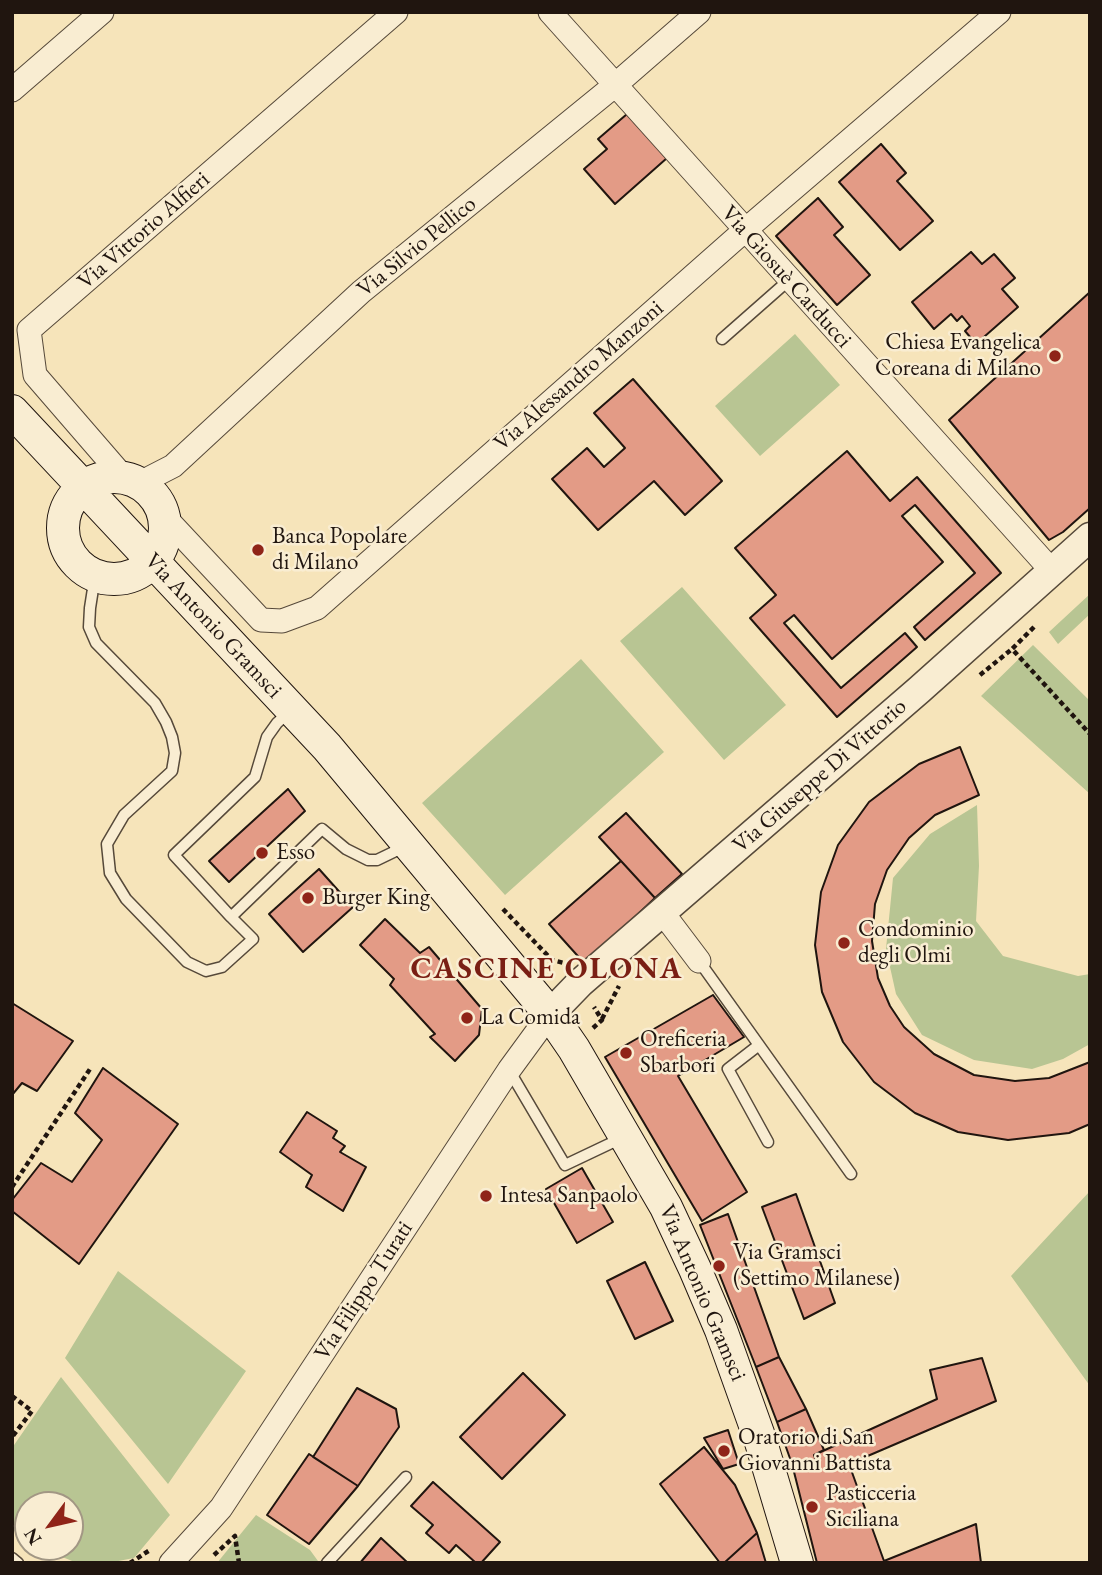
<!DOCTYPE html>
<html>
<head>
<meta charset="utf-8">
<style>
	body { margin:0 }
	#map { position:relative; width:1102px; height:1575px; overflow:hidden; background:#f6e4ba; font-family:"EB Garamond",serif }
	canvas { display:block }
	.frame { position:absolute; inset:0; border:14px solid #20150f; pointer-events:none }
	.north { position:absolute; left:14px; top:1491px; width:70px; height:70px; box-sizing:border-box; background:#f9edd2; border:2px solid #a29784; border-radius:50%; rotate:237deg; font-size:19px; font-weight:700; line-height:28px; text-align:center; color:#20150f }
	.north::after { content:''; display:block; margin:auto; width:24px; height:32px; background:#8f2418; clip-path:polygon(50% 0,100% 100%,50% 72%,0 100%) }
</style>
</head>
<body>
<div id="map">
<canvas width="1102" height="1575"></canvas>
<div class="frame"></div>
<div class="north">N</div>
</div>
<script>
const ctx = document.querySelector('canvas').getContext('2d');
ctx.lineJoin = 'round';
function paint(path, color) { ctx.fillStyle = color; ctx.fill(path, 'evenodd'); }
const shape = rows => new Path2D(rows.map(r => 'M' + r).join(''));
function stroke(path, color, width, dash) { ctx.strokeStyle = color; ctx.lineWidth = width; ctx.lineCap = dash ? 'butt' : 'round'; ctx.setLineDash(dash || []); ctx.stroke(path); }
function drawText(font, color, halo, rows, align = 'center') {
  ctx.font = font + ' "EB Garamond",serif'; ctx.lineWidth = 5; ctx.setLineDash([]); ctx.textBaseline = 'middle'; ctx.strokeStyle = halo; ctx.fillStyle = color; for (const [text, x, y, turn = 0] of rows) {
    ctx.save(); ctx.translate(x, y); ctx.rotate((+turn || 0) * Math.PI / 180); ctx.textAlign = isNaN(turn) ? turn : align; if (halo) ctx.strokeText(text, 0, 0); ctx.fillText(text, 0, 0); ctx.restore();
  }
}
const green = shape([
	[795,334,840,385,760,456,715,406],
	[682,587,786,705,724,760,620,641],
	[1090,594,1090,614,1058,644,1049,632],
	[1033,645,1090,701,1090,794,981,696],
	[581,659,664,752,505,895,422,803],
	[977,805,979,866,976,921,1003,956,1078,976,1090,974,1090,1044,1063,1059,1032,1069,974,1060,922,1035,896,994,886,949,893,878,930,834],
	[1090,1191,1090,1386,1011,1276],
	[118,1271,246,1371,168,1484,65,1358],
	[61,1377,170,1515,134,1558,108,1563,77,1563,38,1547,70,1547,70,1505,28,1505,28,1542,12,1529,12,1448],
	[256,1515,310,1550,318,1561,217,1563]
]);
const building = shape([
	[627,114,667,158,615,204,584,169,607,149,598,139,627,114],
	[881,144,906,173,897,181,933,221,900,250,839,182,881,144],
	[818,198,843,227,834,235,870,275,837,305,776,236,818,198],
	[971,252,982,264,994,254,1015,278,1002,289,1018,307,976,344,965,331,970,326,962,316,957,321,951,314,934,329,912,302,971,252],
	[1090,292,1090,508,1063,532,1049,540,949,420,1090,292],
	[633,379,722,481,685,515,654,481,598,530,552,479,587,448,604,467,625,448,594,413,633,379],
	[847,451,890,501,917,477,1001,573,925,640,914,627,975,573,915,505,902,516,943,562,832,659,794,615,784,623,841,688,905,633,917,647,837,717,750,618,776,595,735,548,847,451],
	[960,747,979,795,935,815,909,838,887,870,875,904,872,941,878,978,890,1006,904,1027,934,1054,974,1075,1015,1081,1049,1078,1090,1062,1090,1124,1069,1133,1008,1140,958,1132,915,1113,874,1082,843,1042,822,992,815,945,821,892,838,845,869,802,919,764,960,747],
	[288,789,305,811,229,882,209,861,288,789],
	[626,813,682,874,655,898,599,837,626,813],
	[621,861,655,898,585,964,549,924,621,861],
	[319,869,353,907,303,952,269,914,319,869],
	[385,919,420,953,429,947,482,1009,479,1035,455,1061,430,1037,435,1034,390,985,394,979,360,945,385,919],
	[713,995,744,1037,678,1076,747,1192,702,1221,605,1057,713,995],
	[12,1003,73,1041,37,1091,22,1083,12,1095,12,1003],
	[103,1068,178,1124,79,1264,12,1211,12,1200,41,1163,72,1182,102,1140,75,1113,103,1068],
	[307,1112,337,1131,333,1138,345,1146,340,1152,366,1167,343,1211,306,1187,312,1175,280,1152,307,1112],
	[582,1168,613,1222,577,1243,546,1189,582,1168],
	[796,1194,835,1303,804,1319,762,1207,796,1194],
	[728,1214,779,1357,756,1367,700,1225,728,1214],
	[645,1262,673,1321,635,1339,607,1281,645,1262],
	[779,1357,806,1409,777,1422,756,1367,779,1357],
	[982,1358,996,1401,849,1464,884,1561,976,1524,981,1563,817,1563,792,1464,817,1464,814,1455,937,1399,930,1370,982,1358],
	[523,1373,565,1415,502,1479,460,1437,523,1373],
	[357,1388,396,1409,399,1427,358,1486,313,1457,357,1388],
	[806,1409,824,1450,814,1455,817,1464,792,1464,777,1422,806,1409],
	[728,1430,739,1464,723,1469,704,1438,728,1430],
	[704,1447,735,1485,757,1533,724,1563,720,1563,660,1484,704,1447],
	[309,1454,358,1486,309,1544,267,1515,309,1454],
	[433,1482,500,1542,481,1563,476,1563,456,1545,449,1553,426,1533,433,1525,411,1506,433,1482],
	[757,1533,766,1563,724,1563,757,1533],
	[381,1538,408,1563,360,1563,381,1538]
]);
const path = shape([
	[1034,627,1012,649,1090,734],
	[980,675,1012,649],
	[503,909,552,960,564,963],
	[602,1019,619,986],
	[593,1028,602,1020,594,1007],
	[12,1187,90,1069],
	[12,1396,32,1411,12,1437],
	[214,1555,235,1536,239,1563],
	[130,1563,150,1550]
]);
const service = shape([
	[722,339,789,280],
	[95,576,90,608,89,627,96,643,155,703,166,722,172,737,175,753,172,771,124,815,107,844,110,873,126,899,187,962,206,971,222,967,253,939,231,917],
	[289,712,277,723,267,737,255,777,174,855,231,917,322,829,346,849,368,860,377,860,406,846],
	[699,961,851,1174],
	[759,1045,728,1069,768,1142],
	[509,1070,565,1165,624,1137],
	[12,1558,18,1563],
	[327,1563,406,1477]
]);
const minor = shape([
	[550,12,1052,571],
	[12,90,102,12],
	[125,479,35,375,29,330,396,12],
	[138,484,173,466,361,292,614,86,699,12],
	[161,513,261,620,282,621,317,608,744,231,999,12],
	[662,912,699,961],
	[171,1563,221,1508,509,1070,550,1014]
]);
const tertiary = shape([
	[550,1014,580,983,919,690,1090,537]
]);
const secondary = shape([
	[12,411,327,747,550,1014,574,1049,666,1207,695,1269,721,1330,760,1439,797,1563],
	'63 528a51 51 0 1 1 102 0a51 51 0 1 1-102 0Z'
]);
const markers = [
	[1055,356,7,"#8f2418"],
	[258,550,7,"#8f2418"],
	[262,853,7,"#8f2418"],
	[308,898,7,"#8f2418"],
	[844,943,7,"#8f2418"],
	[467,1018,7,"#8f2418"],
	[626,1053,7,"#8f2418"],
	[486,1196,7,"#8f2418"],
	[719,1266,7,"#8f2418"],
	[724,1451,7,"#8f2418"],
	[812,1507,7,"#8f2418"]
];
const streetNames = [
	["Via Vittorio Alfieri",144,231,-41],
	["Via Silvio Pellico",417,247,-39],
	["Via Giosuè Carducci",786,277,48],
	["Via Alessandro Manzoni",579,376,-41],
	["Via Antonio Gramsci",213,626,47],
	["Via Giuseppe Di Vittorio",820,776,-41],
	["Via Filippo Turati",364,1291,-57],
	["Via Antonio Gramsci",702,1293,67]
];
const poiNames = [
	["Chiesa Evangelica",1041,343,"right"],
	["Coreana di Milano",1041,369,"right"],
	["Banca Popolare",272,537],
	["di Milano",272,563],
	["Esso",276,853],
	["Burger King",322,898],
	["Condominio",858,930],
	["degli Olmi",858,956],
	["La Comida",481,1018],
	["Oreficeria",640,1040],
	["Sbarbori",640,1066],
	["Intesa Sanpaolo",500,1196],
	["Via Gramsci",733,1253],
	["(Settimo Milanese)",733,1279],
	["Oratorio di San",738,1438],
	["Giovanni Battista",738,1464],
	["Pasticceria",826,1494],
	["Siciliana",826,1520]
];
const districtNames = [
	["CASCINE OLONA",547,970]
];
paint(green, '#b8c593');
paint(building, '#e39b86');
stroke(building, '#20150f', 2);
stroke(service, '#56493a', 13);
stroke(minor, '#56493a', 25);
stroke(tertiary, '#56493a', 31);
stroke(secondary, '#20150f', 34);
stroke(path, '#20150f', 4.5, [5, 3.5]);
stroke(service, '#f9edd2', 10);
stroke(minor, '#f9edd2', 23);
stroke(tertiary, '#f9edd2', 28);
stroke(secondary, '#f9edd2', 32);
for (const [x, y, r, color] of markers) { const dot = new Path2D(); dot.arc(x, y, r, 0, 2 * Math.PI); ctx.fillStyle = color; ctx.fill(dot); stroke(dot, '#f9edd2', 2.5); }
drawText('23px', '#20150f', '#f9edd2', streetNames);
drawText('23px', '#20150f', '#f9edd2', poiNames, 'left');
ctx.letterSpacing = '2px';
drawText('bold 30px', '#7a1f14', '#f9edd2', districtNames);
ctx.letterSpacing = '0px';
</script>
</body>
</html>
